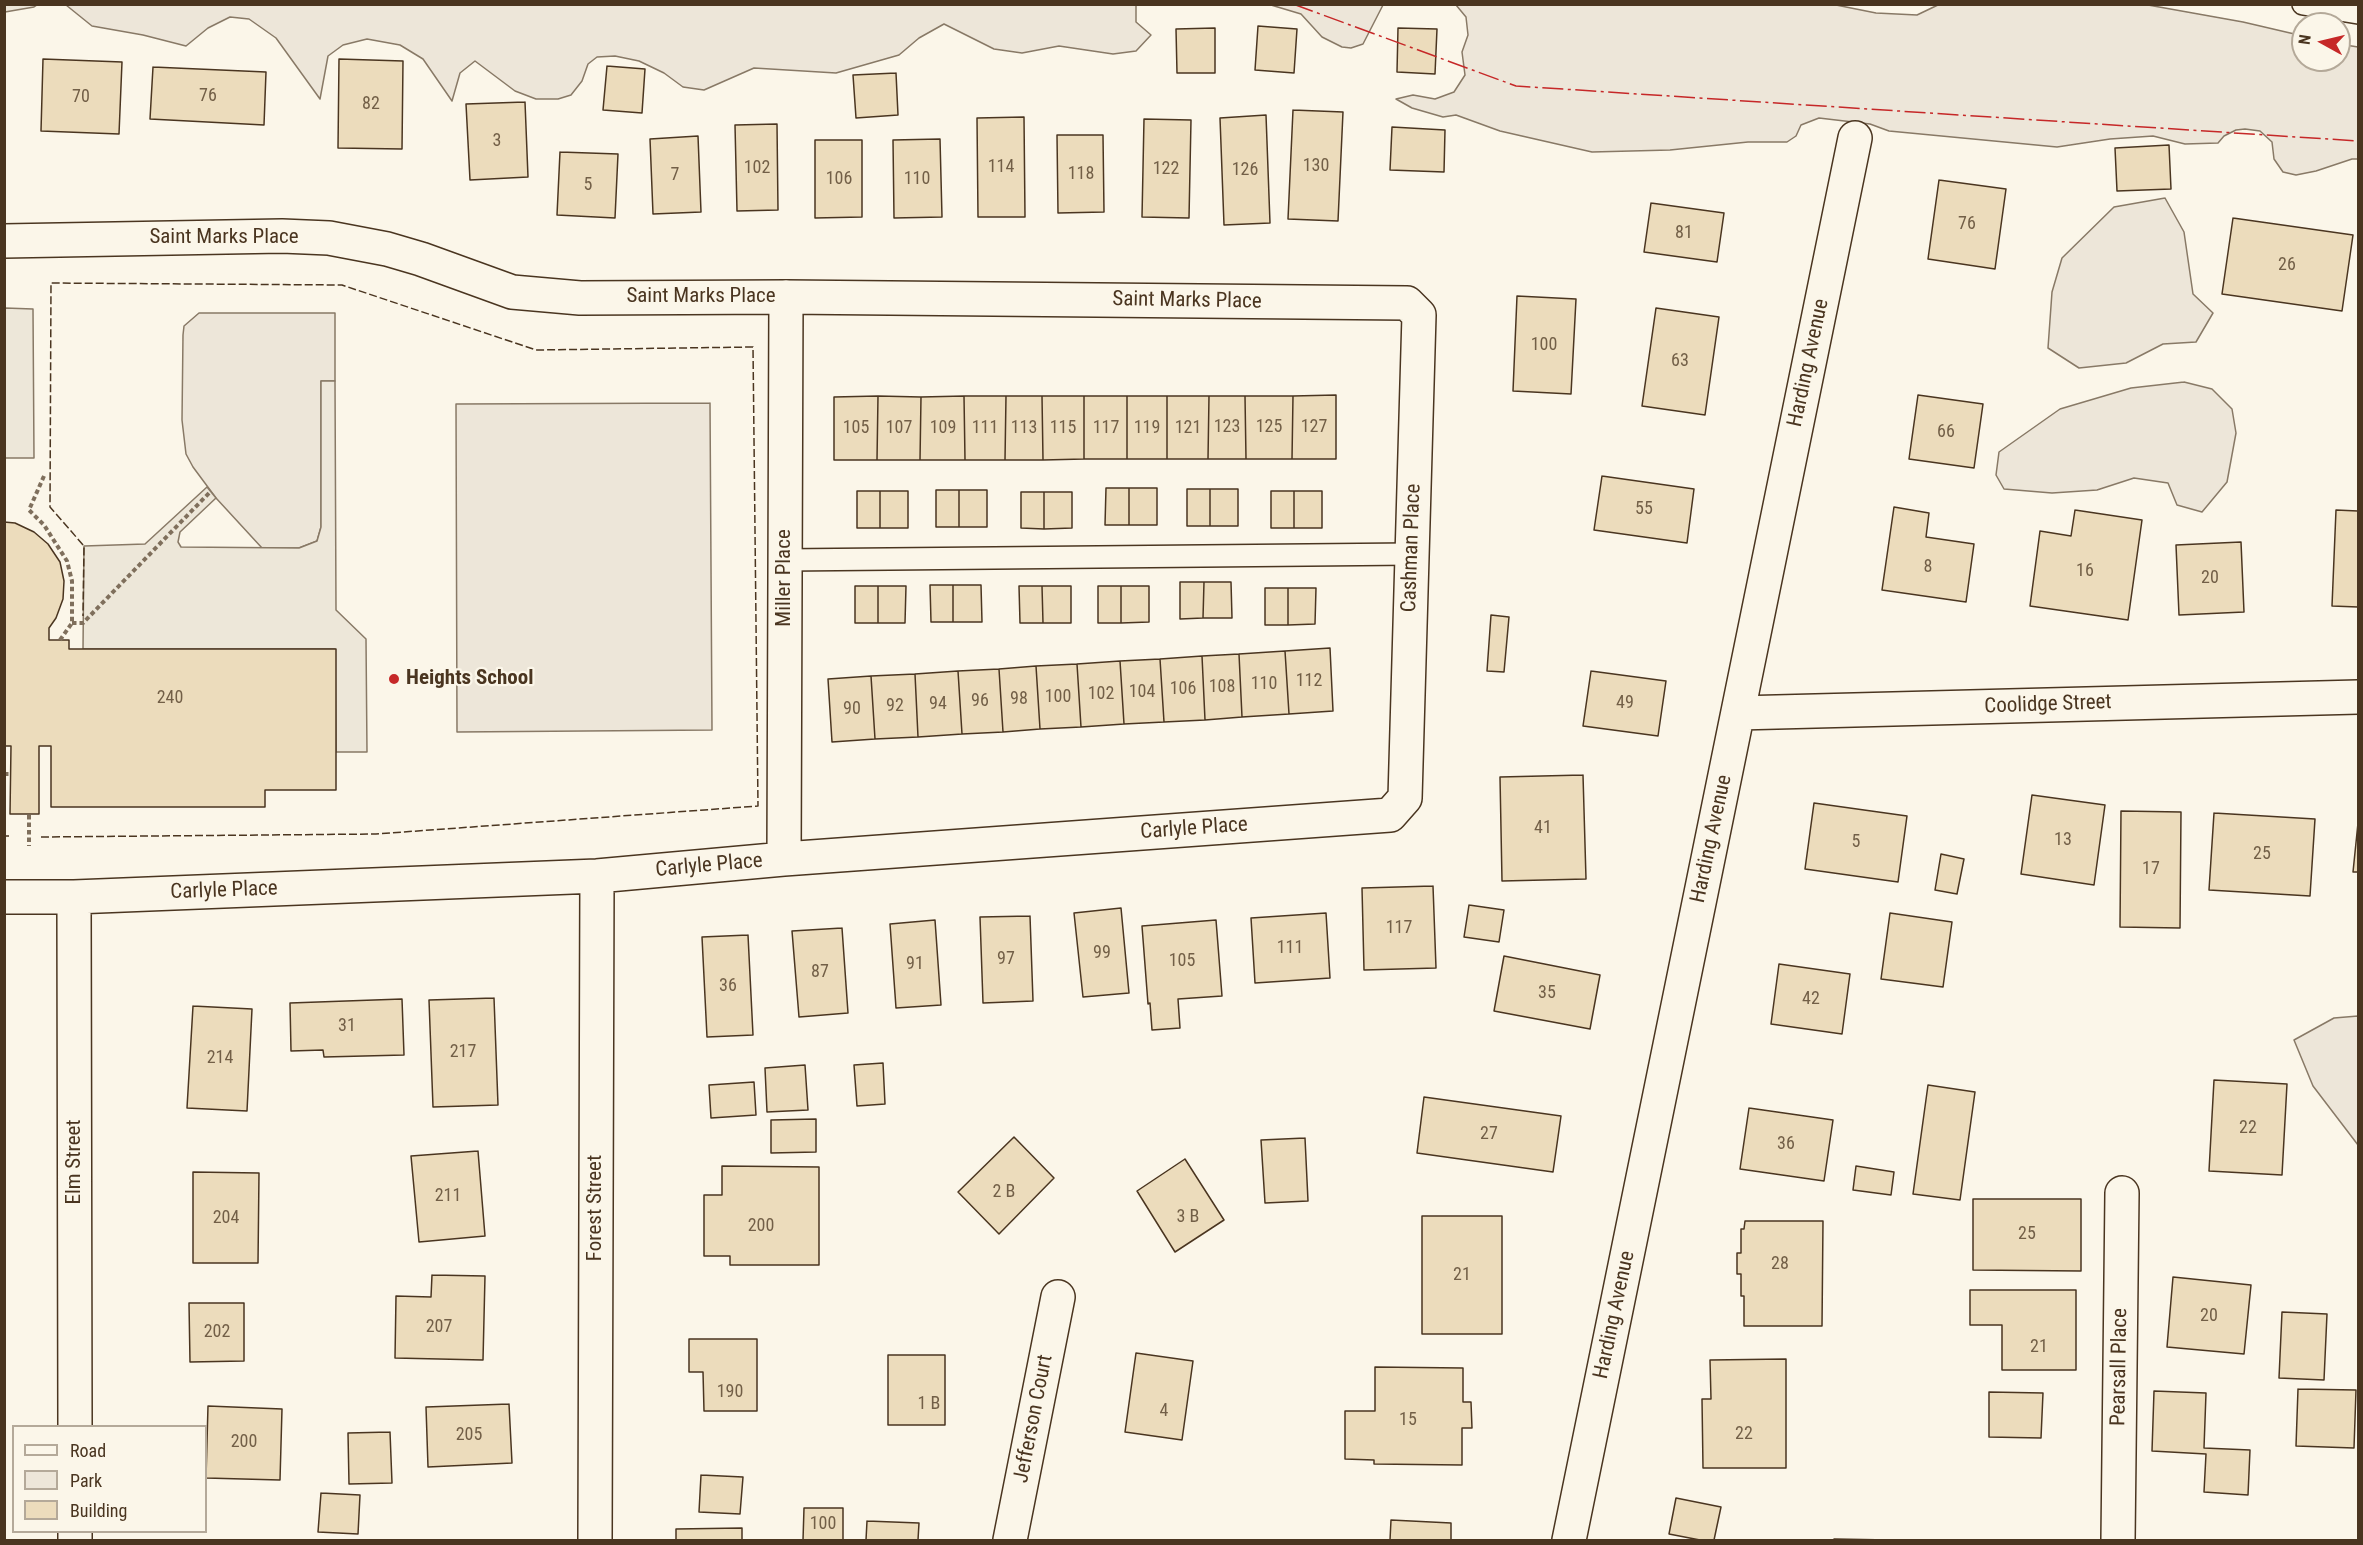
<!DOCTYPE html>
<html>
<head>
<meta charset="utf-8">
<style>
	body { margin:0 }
	#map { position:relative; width:2363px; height:1545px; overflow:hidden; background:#fbf6e9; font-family:"Roboto Condensed",sans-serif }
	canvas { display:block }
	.frame { position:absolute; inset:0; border:6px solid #4a3520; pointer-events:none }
	.legend { position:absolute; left:12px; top:1425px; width:195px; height:108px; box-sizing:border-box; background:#fbf6e9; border:2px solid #b4a999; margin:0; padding:8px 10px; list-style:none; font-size:18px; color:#4a3520 }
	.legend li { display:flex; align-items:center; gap:12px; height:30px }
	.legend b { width:30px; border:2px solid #b4a999 }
	.north { position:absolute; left:2291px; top:12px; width:60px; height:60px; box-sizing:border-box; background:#fbf6e9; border:2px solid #b4a999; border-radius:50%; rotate:278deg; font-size:16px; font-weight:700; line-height:24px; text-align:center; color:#4a3520 }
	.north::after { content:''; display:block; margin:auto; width:21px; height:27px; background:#c62828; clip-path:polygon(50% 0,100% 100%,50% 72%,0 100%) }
</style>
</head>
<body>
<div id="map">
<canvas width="2363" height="1545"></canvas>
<div class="frame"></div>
<ul class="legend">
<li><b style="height:8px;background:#fbf6e9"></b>Road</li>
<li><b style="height:16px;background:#ede6d9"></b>Park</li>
<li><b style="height:16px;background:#ecdcbc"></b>Building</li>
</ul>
<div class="north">N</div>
</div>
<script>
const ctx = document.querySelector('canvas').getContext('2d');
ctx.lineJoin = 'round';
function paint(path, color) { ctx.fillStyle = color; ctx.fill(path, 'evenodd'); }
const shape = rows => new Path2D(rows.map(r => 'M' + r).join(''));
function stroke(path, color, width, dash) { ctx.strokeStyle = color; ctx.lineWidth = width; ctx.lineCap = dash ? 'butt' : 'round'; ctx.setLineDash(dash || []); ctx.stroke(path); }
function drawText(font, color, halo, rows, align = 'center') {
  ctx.font = font + ' "Roboto Condensed",sans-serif'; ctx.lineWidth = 4.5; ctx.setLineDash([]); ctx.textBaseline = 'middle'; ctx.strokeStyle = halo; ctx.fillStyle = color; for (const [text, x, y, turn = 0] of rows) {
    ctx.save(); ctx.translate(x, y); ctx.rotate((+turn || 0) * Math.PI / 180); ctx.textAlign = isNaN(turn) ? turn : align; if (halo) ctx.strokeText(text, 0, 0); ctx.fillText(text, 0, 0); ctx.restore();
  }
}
const green = shape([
	[5,4,37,4,37,5,34,7,5,12,5,4],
	[1831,4,1876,13,1917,15,1940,4,2148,5,2243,22,2303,36,2303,60,2339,60,2339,44,2358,47,2358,159,2352,159,2316,171,2296,175,2283,172,2274,159,2272,142,2260,131,2245,129,2236,130,2224,136,2218,143,2185,144,2153,136,2110,139,2057,147,1889,131,1870,124,1819,118,1801,125,1796,136,1787,142,1748,142,1670,150,1592,152,1500,131,1456,115,1443,117,1412,108,1396,99,1413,95,1435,99,1454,92,1465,75,1462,52,1468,35,1466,17,1456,5,1831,4],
	[1136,5,1136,22,1151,35,1136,51,1113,54,1059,46,1022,53,994,49,944,24,919,38,899,55,836,73,754,68,704,90,683,87,664,73,639,61,615,56,597,57,588,64,582,81,571,95,558,99,536,99,515,91,475,61,460,73,452,101,423,59,400,45,367,39,343,45,328,56,320,99,276,38,249,19,230,17,208,28,186,46,143,35,92,26,66,5,1136,5],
	[1271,5,1383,4,1383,5,1363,44,1351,48,1342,47,1322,37,1301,14,1271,5],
	[2165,198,2184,232,2193,294,2213,313,2196,342,2163,344,2126,363,2079,368,2048,348,2052,292,2062,258,2114,207,2165,198],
	[199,313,335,313,335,381,321,381,321,527,317,541,299,548,262,548,216,498,193,467,186,454,182,420,183,335,184,326,199,313],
	[2184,382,2212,389,2232,409,2236,433,2227,482,2202,512,2177,505,2168,483,2134,478,2097,490,2052,493,2004,489,1996,475,1999,452,2060,409,2131,388,2184,382],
	[710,403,712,730,457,732,456,404,710,403],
	[2358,1016,2358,1145,2313,1086,2294,1040,2334,1018,2358,1016]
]);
const parking = shape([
	[5,308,33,309,34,458,5,458,5,308],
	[321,381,335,381,336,610,366,639,367,752,336,752,335,649,83,649,84,546,145,544,207,487,216,498,180,532,178,542,181,547,299,548,317,541,321,527,321,381]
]);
const building = shape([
	[1258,26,1297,29,1294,73,1255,70,1258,26],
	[1215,28,1215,73,1177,73,1176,29,1215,28],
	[1398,28,1437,29,1435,74,1397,72,1398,28],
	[43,59,122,62,119,134,41,131,43,59],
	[339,59,403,61,402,149,338,148,339,59],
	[607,66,645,69,642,113,603,110,607,66],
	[153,67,266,72,264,125,150,119,153,67],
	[896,73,898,115,856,118,853,75,896,73],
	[525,102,528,177,470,180,466,104,525,102],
	[1293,110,1343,112,1338,221,1288,219,1293,110],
	[1266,115,1270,223,1224,225,1220,118,1266,115],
	[1024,117,1025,217,978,217,977,118,1024,117],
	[1144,119,1191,120,1189,218,1142,217,1144,119],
	[777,124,778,210,737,211,735,125,777,124],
	[1392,127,1445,130,1444,172,1390,170,1392,127],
	[1057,135,1103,135,1104,212,1058,213,1057,135],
	[698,136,701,212,653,214,650,139,698,136],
	[940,139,942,217,894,218,893,140,940,139],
	[815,140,862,140,862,217,815,218,815,140],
	[2169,145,2171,189,2117,191,2115,148,2169,145],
	[560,152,618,154,615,218,557,215,560,152],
	[1939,180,2006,189,1995,269,1928,259,1939,180],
	[1651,203,1724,213,1717,262,1644,252,1651,203],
	[2233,218,2353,235,2342,311,2222,294,2233,218],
	[1517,296,1576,299,1571,394,1513,391,1517,296],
	[1656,308,1719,317,1705,415,1642,406,1656,308],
	[1336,395,1336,459,1292,459,1293,396,1336,395],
	[1918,395,1983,404,1974,468,1909,459,1918,395],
	[878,396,877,460,834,460,834,397,878,396],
	[878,396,921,397,920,460,877,460,878,396],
	[964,396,965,460,920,460,921,397,964,396],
	[964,396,1006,396,1005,460,965,460,964,396],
	[1006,396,1042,396,1043,460,1005,460,1006,396],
	[1042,396,1084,396,1084,459,1043,460,1042,396],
	[1084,396,1127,396,1127,459,1084,459,1084,396],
	[1127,396,1167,396,1167,459,1127,459,1127,396],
	[1167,396,1209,396,1208,459,1167,459,1167,396],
	[1209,396,1245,396,1246,459,1208,459,1209,396],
	[1245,396,1293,396,1292,459,1246,459,1245,396],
	[1602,476,1694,489,1687,543,1594,530,1602,476],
	[1106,488,1129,488,1129,525,1105,525,1106,488],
	[1129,488,1157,488,1157,525,1129,525,1129,488],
	[1187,489,1210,489,1210,526,1187,526,1187,489],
	[1210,489,1238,489,1238,526,1210,526,1210,489],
	[936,490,959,490,959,527,936,527,936,490],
	[959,490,987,490,987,527,959,527,959,490],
	[857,491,880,491,880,528,857,528,857,491],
	[880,491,908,491,908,528,880,528,880,491],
	[1271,491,1294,491,1294,528,1271,528,1271,491],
	[1294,491,1322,491,1322,528,1294,528,1294,491],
	[1021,492,1044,492,1044,529,1021,528,1021,492],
	[1044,492,1072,492,1072,528,1044,529,1044,492],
	[1894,507,1929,513,1926,537,1974,544,1966,602,1882,590,1894,507],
	[2075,510,2142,520,2128,620,2030,606,2040,531,2071,536,2075,510],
	[2336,510,2358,511,2358,607,2332,606,2336,510],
	[4,522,15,523,34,532,48,544,60,562,64,581,63,599,56,618,49,628,49,640,69,640,69,649,336,649,336,790,265,790,265,807,51,807,51,746,39,746,39,814,10,814,11,746,4,746,4,522],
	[2241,542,2244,612,2179,615,2176,545,2241,542],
	[1180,582,1204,582,1203,618,1180,619,1180,582],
	[1204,582,1231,582,1232,618,1203,618,1204,582],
	[930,585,953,585,953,622,931,622,930,585],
	[953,585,981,585,982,622,953,622,953,585],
	[855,586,878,586,878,623,855,623,855,586],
	[878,586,906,586,905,623,878,623,878,586],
	[1019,586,1042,586,1043,623,1020,623,1019,586],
	[1042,586,1071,586,1071,623,1043,623,1042,586],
	[1098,586,1121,586,1121,623,1098,623,1098,586],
	[1121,586,1149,586,1149,622,1121,623,1121,586],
	[1265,588,1288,588,1288,625,1265,625,1265,588],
	[1288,588,1316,588,1315,624,1288,625,1288,588],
	[1491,615,1509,617,1504,672,1487,671,1491,615],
	[1330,648,1333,711,1289,714,1285,651,1330,648],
	[1285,651,1289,714,1242,717,1239,654,1285,651],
	[1239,654,1242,717,1205,720,1202,656,1239,654],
	[1202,656,1205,720,1164,722,1160,659,1202,656],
	[1160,659,1164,722,1124,724,1120,661,1160,659],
	[1120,661,1124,724,1081,727,1077,664,1120,661],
	[1077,664,1081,727,1040,729,1036,666,1077,664],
	[1036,666,1040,729,1003,732,999,669,1036,666],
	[999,669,1003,732,962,734,958,671,999,669],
	[958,671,962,734,918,737,915,674,958,671],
	[1591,671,1666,681,1658,736,1583,726,1591,671],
	[915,674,918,737,875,739,871,676,915,674],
	[871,676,875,739,832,742,828,679,871,676],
	[1583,775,1586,879,1502,881,1500,777,1583,775],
	[2032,795,2105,805,2094,885,2021,874,2032,795],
	[1814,803,1907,816,1898,882,1805,869,1814,803],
	[2121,811,2181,812,2180,928,2120,927,2121,811],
	[2214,813,2315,819,2310,896,2209,890,2214,813],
	[2358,823,2358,872,2353,872,2358,823],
	[1941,854,1964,859,1957,894,1935,890,1941,854],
	[1433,886,1436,968,1364,970,1362,888,1433,886],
	[1469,905,1504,910,1499,942,1464,937,1469,905],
	[1121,908,1129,993,1083,997,1074,913,1121,908],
	[1326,913,1330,978,1255,983,1251,918,1326,913],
	[1890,913,1952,922,1943,987,1881,979,1890,913],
	[1030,916,1033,1001,983,1003,980,917,1030,916],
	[935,920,941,1005,896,1008,890,924,935,920],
	[1216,920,1222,996,1178,999,1180,1028,1152,1030,1150,1003,1148,1004,1142,926,1216,920],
	[842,928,848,1013,799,1017,792,931,842,928],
	[748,935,753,1035,707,1037,702,937,748,935],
	[1504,956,1600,975,1590,1029,1494,1011,1504,956],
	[1779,964,1850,974,1842,1034,1771,1024,1779,964],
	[494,998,498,1105,433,1107,429,1000,494,998],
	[402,999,404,1055,324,1057,323,1050,291,1051,290,1003,402,999],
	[193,1006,252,1009,247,1111,187,1108,193,1006],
	[883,1063,885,1104,857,1106,854,1065,883,1063],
	[805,1065,808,1110,767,1112,765,1068,805,1065],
	[2214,1080,2287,1084,2282,1175,2209,1171,2214,1080],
	[754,1082,756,1115,711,1118,709,1085,754,1082],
	[1928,1085,1975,1092,1960,1200,1913,1194,1928,1085],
	[1424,1097,1561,1116,1553,1172,1417,1153,1424,1097],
	[1749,1108,1833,1120,1824,1181,1740,1169,1749,1108],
	[816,1119,816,1152,771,1153,771,1120,816,1119],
	[1014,1137,1054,1178,999,1234,958,1192,1014,1137],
	[1305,1138,1308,1201,1265,1203,1261,1140,1305,1138],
	[478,1151,485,1236,419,1242,411,1156,478,1151],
	[1185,1159,1224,1220,1175,1252,1137,1191,1185,1159],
	[722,1166,819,1167,819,1265,730,1265,730,1256,704,1256,704,1195,722,1195,722,1166],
	[1856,1166,1894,1172,1891,1195,1853,1190,1856,1166],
	[193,1172,259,1173,258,1263,193,1263,193,1172],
	[1973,1199,2081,1199,2081,1271,1973,1270,1973,1199],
	[1422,1216,1502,1216,1502,1334,1422,1334,1422,1216],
	[1745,1221,1823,1221,1822,1326,1744,1326,1744,1296,1741,1296,1741,1274,1737,1274,1737,1253,1741,1253,1741,1229,1744,1229,1745,1221],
	[432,1275,485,1276,483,1360,395,1358,396,1296,431,1297,432,1275],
	[2173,1277,2251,1285,2244,1354,2167,1347,2173,1277],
	[1970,1290,2076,1290,2076,1370,2002,1370,2002,1325,1970,1325,1970,1290],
	[189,1303,244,1303,244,1361,190,1362,189,1303],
	[2282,1312,2327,1314,2324,1380,2279,1378,2282,1312],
	[689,1339,757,1339,757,1411,704,1411,703,1372,689,1372,689,1339],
	[1136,1353,1193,1361,1182,1440,1125,1432,1136,1353],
	[888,1355,945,1355,945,1425,888,1425,888,1355],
	[1786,1359,1786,1468,1703,1468,1702,1399,1711,1399,1710,1360,1786,1359],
	[1375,1367,1463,1368,1463,1402,1471,1402,1472,1428,1462,1428,1462,1465,1374,1464,1374,1460,1345,1459,1345,1411,1375,1411,1375,1367],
	[2298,1389,2356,1390,2354,1448,2296,1446,2298,1389],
	[2154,1391,2206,1393,2204,1448,2250,1450,2248,1495,2204,1492,2206,1454,2152,1451,2154,1391],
	[1989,1392,2043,1393,2041,1438,1989,1437,1989,1392],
	[509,1404,512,1463,428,1467,426,1407,509,1404],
	[208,1406,282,1409,280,1480,206,1478,208,1406],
	[390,1432,392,1483,349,1484,348,1433,390,1432],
	[701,1475,743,1477,740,1514,699,1512,701,1475],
	[321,1493,360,1495,358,1534,318,1532,321,1493],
	[1676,1498,1721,1507,1714,1540,1700,1540,1669,1534,1676,1498],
	[804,1508,843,1508,843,1540,803,1540,804,1508],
	[1391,1520,1451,1523,1451,1540,1390,1540,1391,1520],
	[867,1521,919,1523,918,1540,866,1540,867,1521],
	[742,1528,742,1540,676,1540,676,1529,742,1528],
	[1834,1539,1890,1540,1834,1540,1834,1539]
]);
const path = shape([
	[44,476,29,510,44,525,67,561,72,581,72,623,60,640],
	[72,623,83,623,210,492],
	[4,774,11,774],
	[29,815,29,846]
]);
const lane = shape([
	[2303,4,2358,13],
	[785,560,1412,554]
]);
const street = shape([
	[4,241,282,236,329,238,387,249,421,259,512,292,580,298,786,297,1407,303,1419,315,1405,798,1390,815,784,859,597,876,74,897,4,897],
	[1738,713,2358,697],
	[784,859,786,297],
	[74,897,75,1426],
	[75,1532,75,1540],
	[595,1540,597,876],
	[1010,1540,1058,1297],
	[1569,1540,1855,138],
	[2118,1540,2122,1193]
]);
const fence = shape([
	[4,836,9,836],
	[41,837,376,834,758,806,753,347,536,350,342,285,51,283,50,507,84,546,83,616]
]);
const power = shape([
	[1293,4,1516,86,2358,141]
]);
const markers = [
	[394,679,6,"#c62828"]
];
const numberNames = [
	["76",208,96],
	["70",81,97],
	["82",371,104],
	["3",497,141],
	["130",1316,166],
	["114",1001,167],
	["102",757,168],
	["122",1166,169],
	["126",1245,170],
	["118",1081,174],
	["7",675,175],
	["106",839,179],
	["110",917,179],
	["5",588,185],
	["76",1967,224],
	["81",1684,233],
	["26",2287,265],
	["100",1544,345],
	["63",1680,361],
	["123",1227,427],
	["125",1269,427],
	["127",1314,427],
	["105",856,428],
	["107",899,428],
	["109",943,428],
	["111",985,428],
	["113",1024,428],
	["115",1063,428],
	["117",1106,428],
	["119",1147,428],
	["121",1188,428],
	["66",1946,432],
	["55",1644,509],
	["8",1928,567],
	["16",2085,571],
	["20",2210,578],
	["112",1309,681],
	["110",1264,684],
	["108",1222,687],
	["106",1183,689],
	["104",1142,692],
	["102",1101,694],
	["100",1058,697],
	["240",170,698],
	["98",1019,699],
	["96",980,701],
	["49",1625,703],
	["94",938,704],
	["92",895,706],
	["90",852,709],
	["41",1543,828],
	["13",2063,840],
	["5",1856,842],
	["25",2262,854],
	["17",2151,869],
	["117",1399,928],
	["111",1290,948],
	["99",1102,953],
	["97",1006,959],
	["105",1182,961],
	["91",915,964],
	["87",820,972],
	["36",728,986],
	["35",1547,993],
	["42",1811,999],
	["31",347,1026],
	["217",463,1052],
	["214",220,1058],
	["22",2248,1128],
	["27",1489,1134],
	["36",1786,1144],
	["2 B",1004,1192],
	["211",448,1196],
	["3 B",1188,1217],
	["204",226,1218],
	["200",761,1226],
	["25",2027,1234],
	["28",1780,1264],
	["21",1462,1275],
	["20",2209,1316],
	["207",439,1327],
	["202",217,1332],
	["21",2039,1347],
	["190",730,1392],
	["1 B",929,1404],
	["4",1164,1411],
	["15",1408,1420],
	["22",1744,1434],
	["205",469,1435],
	["200",244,1442],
	["100",823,1524]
];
const streetNames = [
	["Saint Marks Place",224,238],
	["Saint Marks Place",701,297],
	["Saint Marks Place",1187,301,1],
	["Harding Avenue",1809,363,-78],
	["Cashman Place",1412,548,-88],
	["Miller Place",785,578,-90],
	["Coolidge Street",2048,705,-2],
	["Carlyle Place",1194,829,-4],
	["Harding Avenue",1712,839,-78],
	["Carlyle Place",709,866,-5],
	["Carlyle Place",224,891,-2],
	["Elm Street",75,1162,-90],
	["Forest Street",596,1208,-90],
	["Harding Avenue",1615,1315,-78],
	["Pearsall Place",2120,1367,-89],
	["Jefferson Court",1034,1419,-79]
];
const poiNames = [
	["Heights School",406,679]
];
paint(green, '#ede6d9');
stroke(green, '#887966', 1.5);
paint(parking, '#ede7d9');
stroke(parking, '#887966', 1.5);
paint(building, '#ecdcbc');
stroke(building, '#4a3520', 1.5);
stroke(lane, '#4a3520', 24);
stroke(street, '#4a3520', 36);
stroke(path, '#7f6f5c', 4, [4.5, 3]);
stroke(lane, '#fbf6e9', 21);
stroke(street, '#fbf6e9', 33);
stroke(fence, '#4a3520', 1.5, [8, 3]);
stroke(power, '#c62828', 1.5, [21, 4.5, 3, 4.5]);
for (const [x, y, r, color] of markers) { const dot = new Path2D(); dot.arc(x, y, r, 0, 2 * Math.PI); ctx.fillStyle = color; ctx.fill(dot); stroke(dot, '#fbf6e9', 2); }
drawText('18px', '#725f47', null, numberNames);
drawText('21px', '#4a3520', '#fbf6e9', streetNames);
drawText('bold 21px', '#4a3520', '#fbf6e9', poiNames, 'left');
</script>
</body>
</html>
